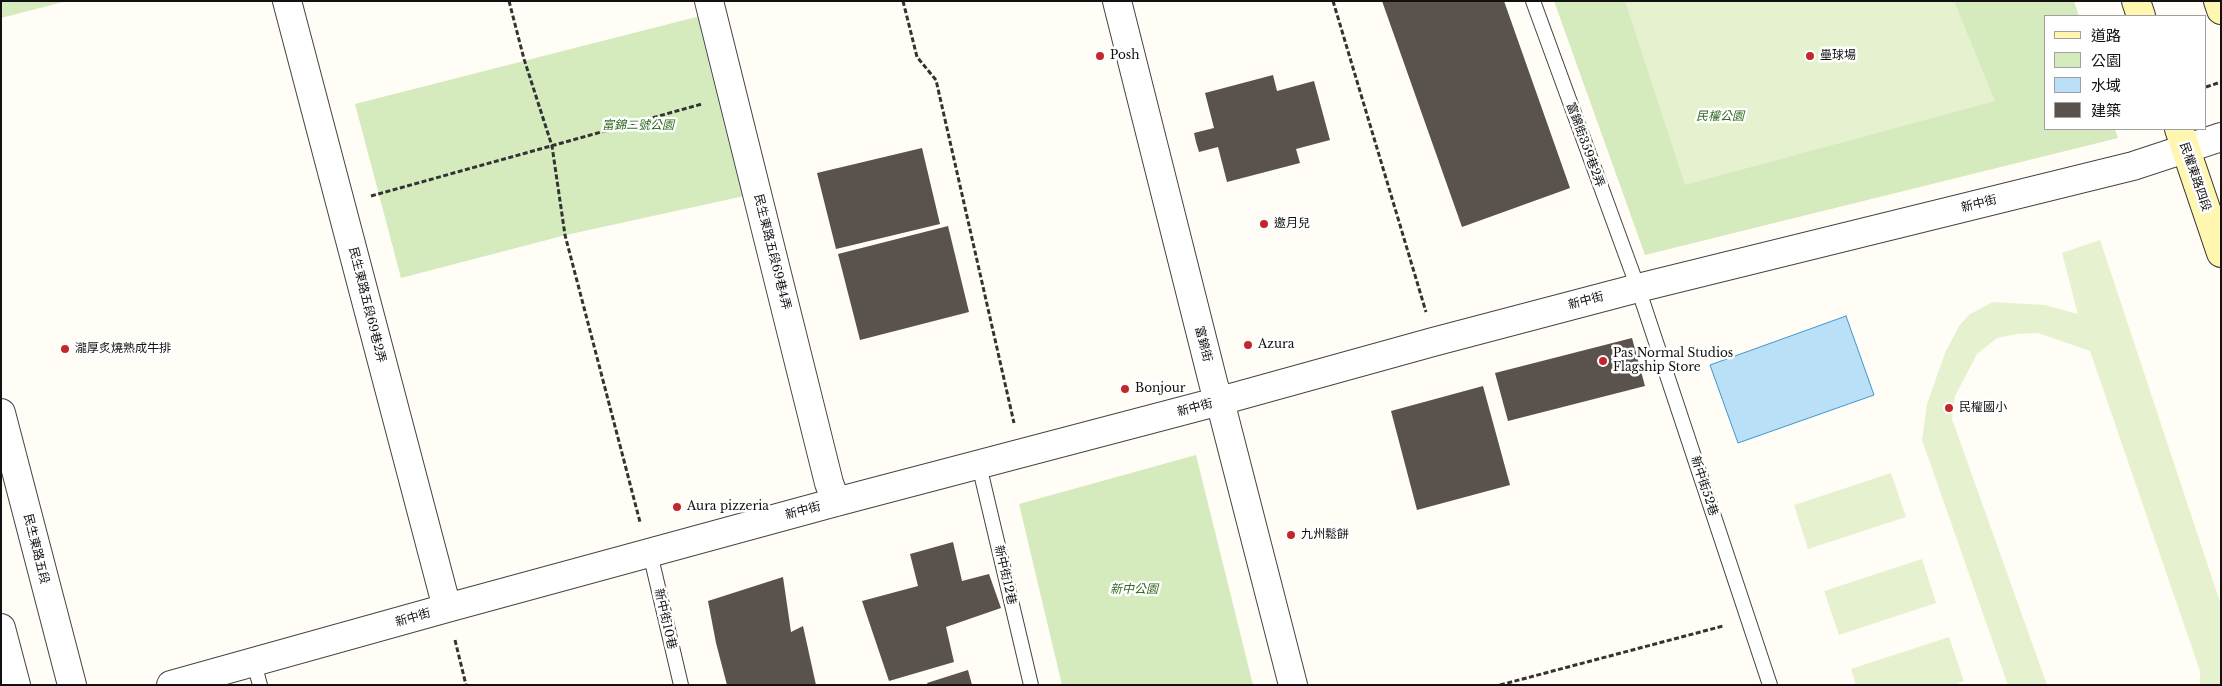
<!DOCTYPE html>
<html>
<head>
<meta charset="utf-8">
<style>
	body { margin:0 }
	#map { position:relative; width:2222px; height:686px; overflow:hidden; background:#fffdf5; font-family:"Libre Baskerville","Noto Sans TC",serif }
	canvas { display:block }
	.frame { position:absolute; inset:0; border:2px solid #111; pointer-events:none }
	.legend { position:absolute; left:2044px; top:15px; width:162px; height:115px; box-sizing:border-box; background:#fff; border:1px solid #a0a0a0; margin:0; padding:6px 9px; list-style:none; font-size:15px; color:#111 }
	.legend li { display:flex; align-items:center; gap:10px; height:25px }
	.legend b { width:25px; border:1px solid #a0a0a0 }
</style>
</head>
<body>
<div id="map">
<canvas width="2222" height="686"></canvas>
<div class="frame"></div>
<ul class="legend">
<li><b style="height:6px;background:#fff6b0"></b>道路</li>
<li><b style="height:14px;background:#d5ebbd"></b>公園</li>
<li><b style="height:14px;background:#b9e0f7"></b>水域</li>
<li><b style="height:14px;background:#5a524d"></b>建築</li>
</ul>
</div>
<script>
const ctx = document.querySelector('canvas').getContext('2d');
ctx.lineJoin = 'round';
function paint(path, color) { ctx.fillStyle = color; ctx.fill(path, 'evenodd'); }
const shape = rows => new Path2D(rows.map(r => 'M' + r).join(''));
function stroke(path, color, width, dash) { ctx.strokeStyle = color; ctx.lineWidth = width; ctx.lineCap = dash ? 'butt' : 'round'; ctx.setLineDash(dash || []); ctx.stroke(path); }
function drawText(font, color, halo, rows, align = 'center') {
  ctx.font = font + ' "Libre Baskerville","Noto Sans TC",serif'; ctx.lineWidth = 5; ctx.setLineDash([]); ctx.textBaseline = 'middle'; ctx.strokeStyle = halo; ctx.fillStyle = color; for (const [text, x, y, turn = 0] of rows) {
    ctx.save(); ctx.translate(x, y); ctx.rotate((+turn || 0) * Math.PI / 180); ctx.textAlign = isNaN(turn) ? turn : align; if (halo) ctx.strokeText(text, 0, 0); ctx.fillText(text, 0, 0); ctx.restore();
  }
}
const green = shape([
	[1,1,67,1,1,18],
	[1554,1,2074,1,2079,16,2046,16,2046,129,2115,129,2118,138,1645,255],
	[712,13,758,193,566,235,401,278,355,104],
	[1196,455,1253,685,1062,685,1019,504]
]);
const pitch = shape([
	[1625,1,1954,1,1995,101,1685,185],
	[2100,240,2221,605,2221,685,2200,685,2200,671,2090,351,2038,333,2017,334,1997,338,1977,354,1955,396,1952,419,2047,685,2008,685,1922,440,1927,404,1945,353,1959,326,1970,314,1993,302,2045,305,2078,314,2062,253],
	[1891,473,1906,517,1808,549,1794,505],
	[1922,559,1936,603,1839,635,1824,591],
	[1949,637,1964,681,1953,685,1856,685,1851,669]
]);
const water = shape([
	[1846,316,1874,395,1738,443,1710,365,1846,316]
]);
const building = shape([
	[1382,1,1504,1,1570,188,1462,227],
	[1273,75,1277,91,1314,81,1330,140,1296,149,1300,163,1227,182,1218,147,1199,152,1196,142,1194,133,1214,128,1205,93],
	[922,148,940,224,836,249,817,173],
	[948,226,969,312,860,340,838,254],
	[1632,338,1645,386,1508,421,1495,373],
	[1483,386,1510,485,1417,510,1391,411],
	[953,542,962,581,989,574,1001,608,946,627,954,662,889,681,862,601,918,586,910,554],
	[783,577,791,632,803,626,816,685,727,685,716,643,708,601],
	[968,670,972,685,928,685,927,683]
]);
const path = shape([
	[509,1,524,59,552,146,565,235,640,522],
	[903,1,917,57,936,80,1014,423],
	[1333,1,1426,312],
	[2206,87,2221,82],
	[371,196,702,104],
	[455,640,466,685],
	[1500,685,1723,626]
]);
const service = shape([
	[1533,1,1638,288,1770,685],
	[979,465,1031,685],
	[650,553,681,685],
	[254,663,260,685]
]);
const minor = shape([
	[287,1,447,608],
	[709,1,829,483,836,502],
	[1117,1,1214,386,1220,401,1293,685],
	[171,685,447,608,836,502,1220,401,1433,342,1638,288,2133,166,2221,137]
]);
const tertiary = shape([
	[1,413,72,685],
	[1,628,16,685]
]);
const secondary = shape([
	[2136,1,2141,16],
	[2218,1,2221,10],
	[2179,129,2221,253]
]);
const markers = [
	[1100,56,5,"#c4262e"],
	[1810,56,5,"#c4262e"],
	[1264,224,5,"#c4262e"],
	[1248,345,5,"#c4262e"],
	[65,349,5,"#c4262e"],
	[1603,361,5,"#c4262e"],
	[1125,389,5,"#c4262e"],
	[1949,408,5,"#c4262e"],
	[677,507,5,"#c4262e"],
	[1291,535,5,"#c4262e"]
];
const poiNames = [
	["Posh",1110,56],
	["壘球場",1820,56],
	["邀月兒",1274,224],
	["Azura",1258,345],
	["瀧厚炙燒熟成牛排",75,349],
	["Pas Normal Studios",1613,354],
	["Flagship Store",1613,368],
	["Bonjour",1135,389],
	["民權國小",1959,408],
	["Aura pizzeria",687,507],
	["九州鬆餅",1301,535]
];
const parkNames = [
	["民權公園",1720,117],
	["富錦二號公園",638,126],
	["新中公園",1134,590]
];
const streetNames = [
	["富錦街359巷2弄",1585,145,70],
	["民權東路四段",2195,177,71],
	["新中街",1979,204,-14],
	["民生東路五段69巷4弄",772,252,76],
	["新中街",1586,301,-15],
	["民生東路五段69巷2弄",367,305,76],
	["富錦街",1203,344,76],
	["新中街",1195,408,-15],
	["新中街52巷",1704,486,72],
	["新中街",803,511,-15],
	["民生東路五段",36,549,76],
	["新中街12巷",1005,575,77],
	["新中街",413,618,-16],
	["新中街10巷",665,619,77]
];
paint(green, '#d5ebbd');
paint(pitch, '#e6f2cf');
paint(water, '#b9e0f7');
stroke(water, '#3f96cf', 1);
paint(building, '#5a524d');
stroke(service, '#444', 16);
stroke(minor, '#444', 30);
stroke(tertiary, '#444', 30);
stroke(secondary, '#333', 30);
stroke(path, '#333', 3, [5, 2.5]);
stroke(service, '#fff', 14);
stroke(minor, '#fff', 28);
stroke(tertiary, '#fff', 28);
stroke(secondary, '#fff6b0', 28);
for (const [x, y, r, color] of markers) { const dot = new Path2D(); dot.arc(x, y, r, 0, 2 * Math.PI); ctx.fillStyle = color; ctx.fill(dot); stroke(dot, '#fff', 2); }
drawText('12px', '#111', '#fff', poiNames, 'left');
drawText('italic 12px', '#2f6b1f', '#fff', parkNames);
drawText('12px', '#111', '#fff', streetNames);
</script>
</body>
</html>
